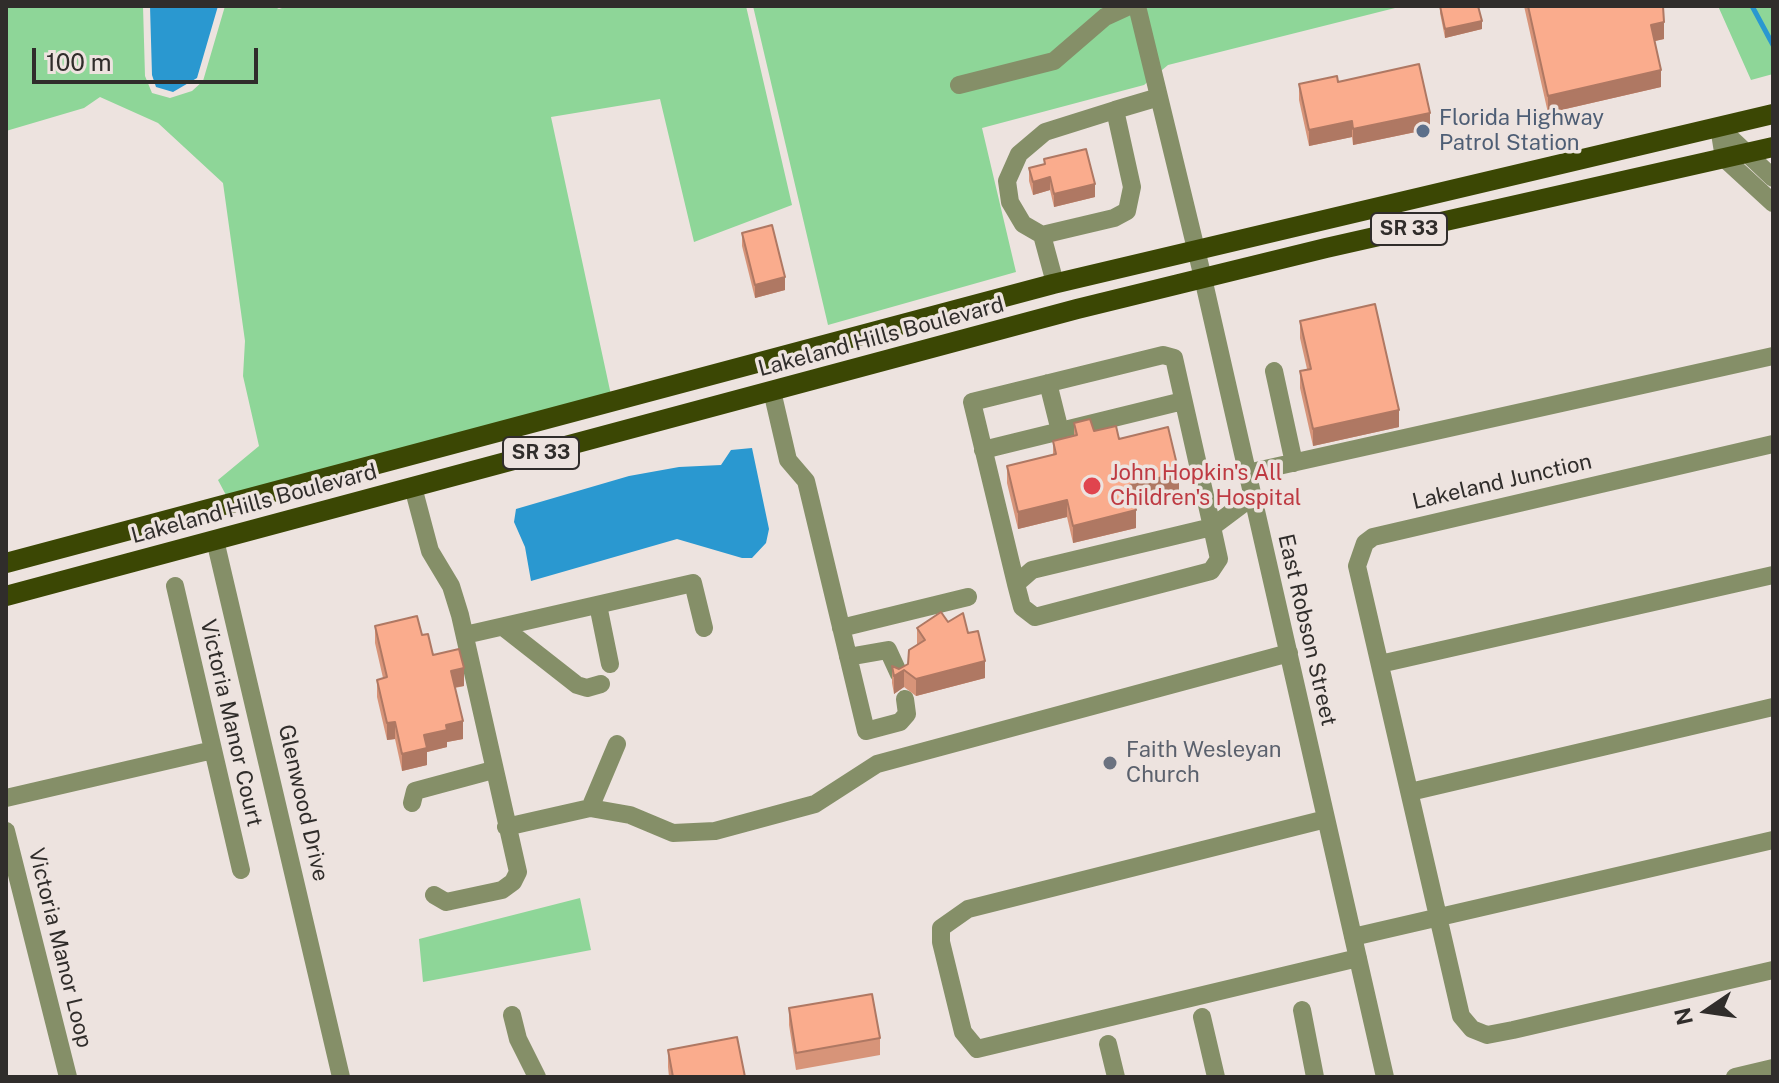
<!DOCTYPE html>
<html>
<head>
<meta charset="utf-8">
<style>
	body { margin:0 }
	#map { position:relative; width:1779px; height:1083px; overflow:hidden; background:#ede3df; font-family:"Public Sans",sans-serif }
	canvas { display:block }
	.frame { position:absolute; inset:0; border:8px solid #302d2b; pointer-events:none }
	.north { position:absolute; left:1667px; top:971px; width:80px; height:80px; -webkit-text-stroke:6px #ede3df; paint-order:stroke; rotate:257deg; font-size:22px; font-weight:700; line-height:32px; text-align:center; color:#302d2b }
	.north::after { content:''; display:block; margin:auto; width:28px; height:36px; background:#302d2b; clip-path:polygon(50% 0,100% 100%,50% 72%,0 100%) }
	.scale { position:absolute; left:32px; top:48px; width:226px; height:36px; box-sizing:border-box; border:4px solid #302d2b; border-top:0; padding-left:10px; font-size:24px; line-height:28px; white-space:nowrap; color:#302d2b; -webkit-text-stroke:6px #ede3df; paint-order:stroke }
</style>
</head>
<body>
<div id="map">
<canvas width="1779" height="1083"></canvas>
<div class="frame"></div>
<div class="north">N</div>
<div class="scale">100 m</div>
</div>
<script>
const ctx = document.querySelector('canvas').getContext('2d');
ctx.lineJoin = 'round';
function paint(path, color) { ctx.fillStyle = color; ctx.fill(path, 'evenodd'); }
const shape = rows => new Path2D(rows.map(r => 'M' + r).join(''));
function stroke(path, color, width, dash) { ctx.strokeStyle = color; ctx.lineWidth = width; ctx.lineCap = dash ? 'butt' : 'round'; ctx.setLineDash(dash || []); ctx.stroke(path); }
function drawText(font, color, halo, rows, align = 'center') {
  ctx.font = font + ' "Public Sans",sans-serif'; ctx.lineWidth = 7; ctx.setLineDash([]); ctx.textBaseline = 'middle'; ctx.strokeStyle = halo; ctx.fillStyle = color; for (const [text, x, y, turn = 0] of rows) {
    ctx.save(); ctx.translate(x, y); ctx.rotate((+turn || 0) * Math.PI / 180); ctx.textAlign = isNaN(turn) ? turn : align; if (halo) ctx.strokeText(text, 0, 0); ctx.fillText(text, 0, 0); ctx.restore();
  }
}
const green = shape([
	[6,6,143,6,145,76,152,93,170,98,192,91,203,81,225,6,273,6,279,9,288,6,746,6,792,205,694,242,660,99,551,117,611,395,227,497,218,480,259,446,243,376,245,341,223,183,158,123,100,97,84,108,6,131],
	[753,6,1403,6,1168,65,1144,85,982,128,1016,272,828,325],
	[1718,6,1773,6,1773,74,1751,80],
	[580,898,591,950,423,982,419,939]
]);
const water = shape([
	[150,6,218,6,197,78,173,92,156,87,152,75],
	[752,448,769,529,766,543,752,558,742,558,677,539,531,581,525,547,514,522,516,509,629,476,679,467,721,465,731,450]
]);
const stream = shape([
	[1752,6,1773,45]
]);
const minor = shape([
	[1137,6,1203,278,1385,1077],
	[959,85,1054,61,1105,17,1129,6],
	[1719,127,1724,158,1773,203],
	[1719,127,1773,178],
	[1042,235,1023,224,1010,202,1007,181,1019,154,1045,132,1115,110],
	[1055,283,1042,235,1114,218,1127,211,1132,187,1115,110,1159,97],
	[1274,371,1294,463],
	[1048,383,1060,431],
	[772,391,788,460,806,481,866,731,900,722,907,714,905,699],
	[1773,444,1373,537,1365,543,1357,566,1461,1016,1472,1029,1487,1035,1513,1030,1773,970],
	[983,450,1183,401],
	[1247,473,1773,356],
	[413,487,430,551,451,586,460,615,518,872,513,882,502,890,446,902,434,895],
	[215,540,341,1077],
	[1016,584,972,402,1163,355,1174,358,1212,527,1032,570,1016,584,1022,607,1035,617,1211,571,1219,559,1212,527,1252,497],
	[175,586,241,870],
	[598,605,610,664],
	[503,627,577,685,587,688,601,684],
	[841,628,968,597],
	[465,635,693,583,704,628],
	[848,657,888,650,899,674],
	[1380,664,1773,575],
	[1410,792,1773,707],
	[6,798,213,750],
	[412,803,415,791,493,770],
	[590,808,617,744],
	[1326,819,968,909,941,928,941,942,963,1032,977,1049,1358,958],
	[506,827,590,808,630,815,673,833,715,831,815,804,877,764,1289,653],
	[6,831,68,1077],
	[1353,937,1773,840],
	[1302,1010,1315,1077],
	[512,1015,518,1039,537,1077],
	[1202,1017,1216,1077],
	[1108,1044,1116,1077],
	[1735,1077,1773,1068]
]);
const major = shape([
	[6,563,1053,284,1773,114],
	[6,596,1077,309,1326,248,1773,147]
]);
const wall = shape([
	[1440,6,1482,29,1445,38,1440,13],
	[1524,6,1663,6,1664,39,1654,41,1661,87,1548,113],
	[1338,82,1430,129,1353,145,1352,137,1309,146,1299,100,1299,84],
	[1044,159,1095,197,1054,207,1050,190,1033,195,1029,181,1029,168,1044,164],
	[742,233,785,290,755,298,742,246],
	[1300,321,1399,427,1313,446,1300,388,1300,371,1307,369,1300,338],
	[1074,423,1094,431,1119,439,1179,490,1134,501,1136,528,1073,543,1067,517,1018,529,1007,483,1007,466,1053,455,1053,441,1074,435],
	[948,622,968,633,985,678,916,696,904,687,894,694,892,683,892,666,899,669,908,664,917,645,917,628],
	[375,626,422,635,433,655,464,686,455,688,463,739,447,742,447,747,427,752,427,765,402,771,395,739,387,740,377,697,377,680,383,678,375,643],
	[789,1008,880,1038,880,1055,796,1070,789,1025],
	[668,1050,745,1077,669,1077,668,1067]
]);
const shadedWall = shape([
	[1482,21,1482,29,1445,38,1445,29],
	[1664,22,1664,39,1651,42,1651,25],
	[1661,70,1661,87,1548,113,1548,96],
	[1430,113,1430,129,1353,145,1353,129],
	[1352,121,1352,137,1309,146,1309,130],
	[1050,177,1050,190,1033,195,1033,182],
	[1095,184,1095,197,1054,207,1054,194],
	[785,277,785,290,755,298,755,285],
	[1399,410,1399,427,1313,446,1313,429],
	[1179,473,1179,490,1130,502,1130,485],
	[1067,500,1067,517,1018,529,1018,512],
	[1136,510,1136,528,1073,543,1073,526],
	[985,661,985,678,916,696,916,679],
	[464,668,464,686,451,688,451,671],
	[904,670,904,687,894,694,894,676],
	[463,721,463,739,447,742,447,747,427,752,427,765,402,771,402,754,424,735,446,725],
	[395,722,395,739,387,740,387,723]
]);
const building = shape([
	[1440,6,1478,6,1482,21,1445,29,1440,6],
	[1528,6,1663,6,1664,22,1651,25,1661,70,1548,96,1528,6],
	[1419,64,1430,113,1353,129,1352,121,1309,130,1299,84,1337,76,1338,82,1419,64],
	[1086,149,1095,184,1054,194,1050,177,1033,182,1029,168,1045,164,1044,159,1086,149],
	[772,225,785,277,755,285,742,233,772,225],
	[1375,304,1399,410,1313,429,1300,371,1311,369,1300,321,1375,304],
	[1090,419,1094,431,1116,426,1119,439,1168,427,1179,473,1130,485,1136,510,1073,526,1067,500,1018,512,1007,466,1056,454,1053,441,1077,435,1074,423,1090,419],
	[941,612,948,622,963,613,968,633,978,631,985,661,916,679,904,670,894,676,892,666,899,669,908,664,909,650,925,640,917,628,941,612],
	[417,616,422,635,428,634,433,655,459,649,464,668,451,671,463,721,446,725,447,730,424,735,427,748,402,754,395,722,387,723,377,680,387,677,375,626,417,616],
	[872,994,880,1038,796,1053,789,1008,872,994],
	[737,1037,745,1077,673,1077,668,1050,737,1037]
]);
const markers = [
	[1423,131,8,"#5c6f8a"],
	[1092,486,10,"#e0444e"],
	[1110,763,8,"#6b7280"]
];
const shields = [
	[1409,229,76],
	[541,453,76]
];
const shieldNames = [
	["SR 33",1409,229],
	["SR 33",541,453]
];
const serviceNames = [
	["Florida Highway",1439,118],
	["Patrol Station",1439,143]
];
const streetNames = [
	["Lakeland Hills Boulevard",881,337,-15],
	["Lakeland Junction",1502,482,-13],
	["Lakeland Hills Boulevard",254,504,-15],
	["East Robson Street",1307,630,77],
	["Victoria Manor Court",231,723,77],
	["Glenwood Drive",303,803,77],
	["Victoria Manor Loop",60,948,76]
];
const healthNames = [
	["John Hopkin's All",1110,473],
	["Children's Hospital",1110,498]
];
const worshipNames = [
	["Faith Wesleyan",1126,750],
	["Church",1126,775]
];
paint(green, '#8ed698');
paint(water, '#2a98d0');
stroke(stream, '#2a98d0', 5);
stroke(minor, '#858f68', 18);
stroke(major, '#3b4704', 20);
paint(wall, '#d79479');
paint(shadedWall, '#af7863');
paint(building, '#faac8d');
stroke(building, '#af7863', 2);
for (const [x, y, r, color] of markers) { const dot = new Path2D(); dot.arc(x, y, r, 0, 2 * Math.PI); ctx.fillStyle = color; ctx.fill(dot); stroke(dot, '#ede3df', 3); }
for (const [x, y, w] of shields) { const box = new Path2D(); box.roundRect(x - w / 2, y - 16, w, 32, 6); ctx.fillStyle = '#ede3df'; ctx.fill(box); stroke(box, '#302d2b', 2); }
drawText('bold 20px', '#302d2b', null, shieldNames);
drawText('22px', '#4e5e75', '#ede3df', serviceNames, 'left');
drawText('22px', '#302d2b', '#ede3df', streetNames);
drawText('22px', '#be3a42', '#ede3df', healthNames, 'left');
drawText('22px', '#5b616d', '#ede3df', worshipNames, 'left');
</script>
</body>
</html>
